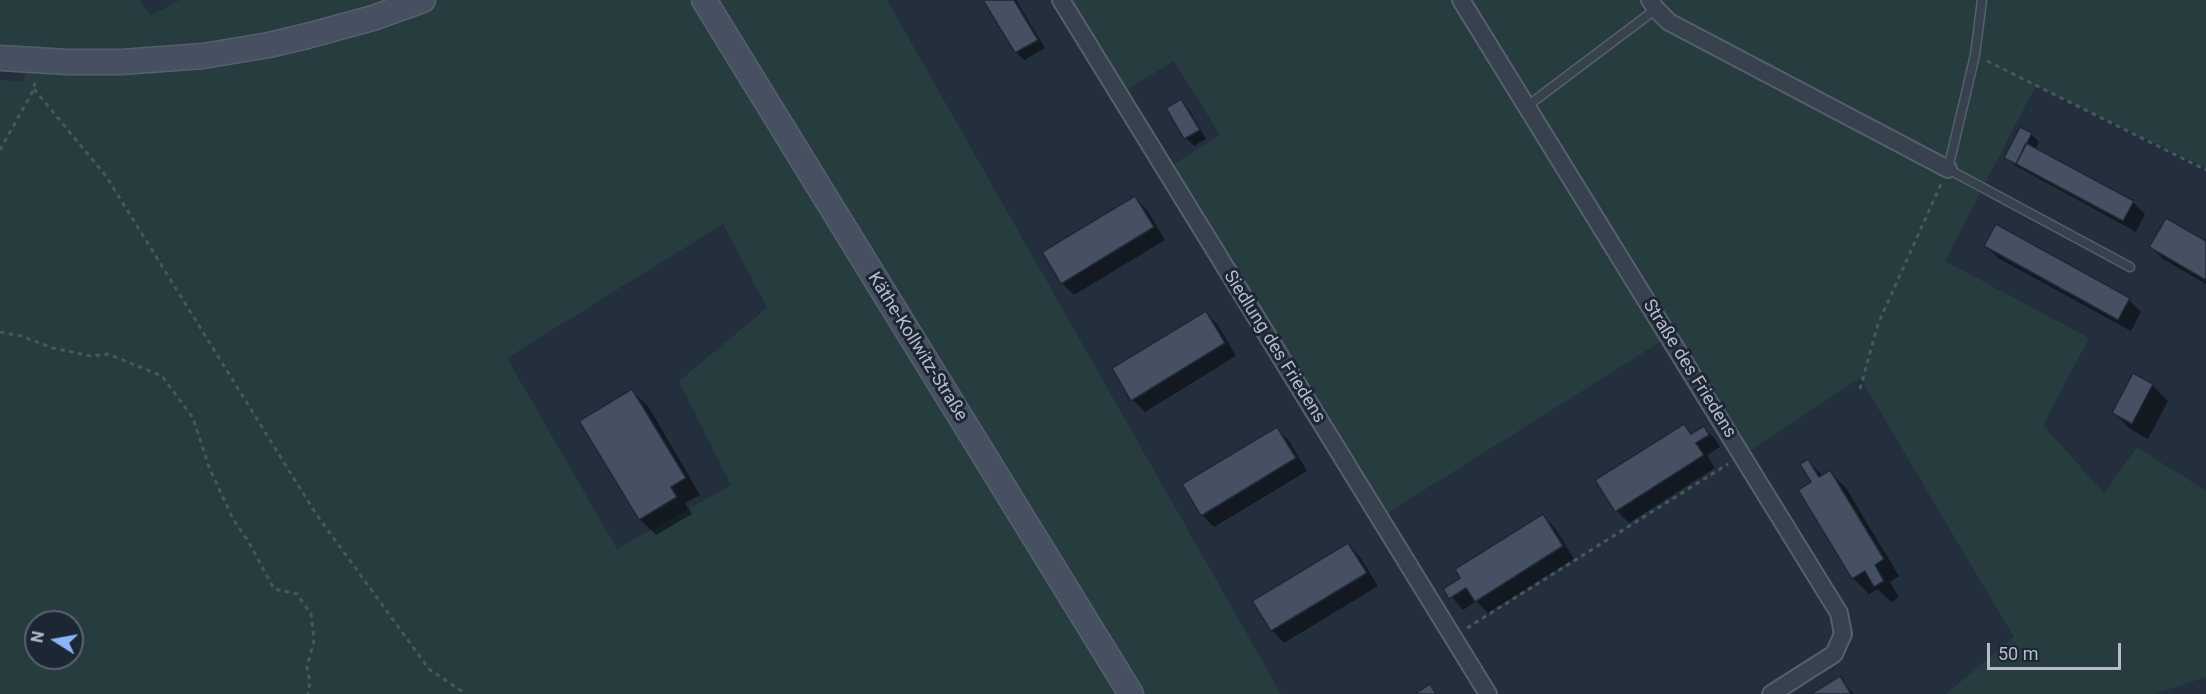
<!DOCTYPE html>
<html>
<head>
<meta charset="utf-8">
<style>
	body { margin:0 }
	#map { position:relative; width:2206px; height:694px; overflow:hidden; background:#242f3e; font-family:Roboto,sans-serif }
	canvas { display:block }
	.north { position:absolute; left:24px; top:610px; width:60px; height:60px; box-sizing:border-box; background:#1d2633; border:2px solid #59626f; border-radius:50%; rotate:281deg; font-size:16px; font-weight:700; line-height:24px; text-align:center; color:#b4bcc9 }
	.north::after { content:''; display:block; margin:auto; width:21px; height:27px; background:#8ab4f8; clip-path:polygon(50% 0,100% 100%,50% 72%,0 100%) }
	.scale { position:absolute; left:1987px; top:643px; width:134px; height:27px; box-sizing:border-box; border:3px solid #b4bcc9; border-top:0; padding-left:8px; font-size:18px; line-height:21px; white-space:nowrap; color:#b4bcc9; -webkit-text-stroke:4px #1d2633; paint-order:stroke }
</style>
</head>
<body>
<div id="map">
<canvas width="2206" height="694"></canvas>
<div class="north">N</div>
<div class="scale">50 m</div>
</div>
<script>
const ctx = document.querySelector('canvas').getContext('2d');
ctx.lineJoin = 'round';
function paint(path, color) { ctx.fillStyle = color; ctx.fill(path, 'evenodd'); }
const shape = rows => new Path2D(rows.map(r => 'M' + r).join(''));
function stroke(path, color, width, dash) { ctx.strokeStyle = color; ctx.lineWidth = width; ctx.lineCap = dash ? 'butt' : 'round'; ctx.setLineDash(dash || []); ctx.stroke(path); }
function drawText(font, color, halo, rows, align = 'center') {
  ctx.font = font + ' Roboto,sans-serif'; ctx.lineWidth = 6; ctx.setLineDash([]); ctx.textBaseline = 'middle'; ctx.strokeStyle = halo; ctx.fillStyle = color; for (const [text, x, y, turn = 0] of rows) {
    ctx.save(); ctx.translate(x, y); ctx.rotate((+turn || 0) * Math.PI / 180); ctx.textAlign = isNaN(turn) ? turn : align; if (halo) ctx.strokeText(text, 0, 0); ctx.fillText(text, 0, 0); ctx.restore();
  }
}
const green = shape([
	[0,0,139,0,151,15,180,0,692,0,1119,694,0,694,0,80,22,82,34,55,0,50],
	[723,224,767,308,679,381,731,485,617,549,507,358],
	[36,622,72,622,72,658,36,658],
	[715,0,887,0,1281,694,1142,694],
	[1068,0,2206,0,2206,168,2036,85,1945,261,2089,338,2043,425,2104,493,2137,447,2206,491,2206,677,2155,694,1946,694,2014,637,1860,378,1748,452,1676,332,1383,516,1171,166,1220,135,1174,61,1125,91]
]);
const shadow = shape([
	[987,0,1016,0,1045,48,1024,60,1016,52,985,1],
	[1181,101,1189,109,1206,139,1194,146,1186,138,1168,109],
	[2031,134,2039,142,2035,150,2133,202,2145,214,2136,232,2014,165,2006,157],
	[1135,198,1147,210,1165,240,1074,295,1062,283],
	[1996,226,2129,300,2141,312,2131,331,1998,258,1986,246],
	[2206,242,2206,284,2163,259,2151,247],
	[1206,313,1218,325,1236,356,1145,412,1133,400],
	[2152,385,2168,401,2148,439,2130,429,2114,413],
	[632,391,648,406,700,495,685,503,692,514,656,535,640,519],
	[1684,426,1693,435,1704,428,1716,440,1720,447,1707,455,1715,468,1629,523,1617,511],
	[1277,428,1289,441,1307,471,1214,527,1202,515],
	[1808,461,1823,476,1830,472,1846,488,1899,576,1890,582,1899,597,1891,602,1878,589,1869,594,1853,578,1800,491,1813,482],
	[1543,516,1555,528,1574,559,1488,613,1476,601,1463,610,1445,589,1462,578],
	[1348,544,1360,557,1378,586,1284,643,1272,630,1254,601],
	[1840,678,1854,694,1814,694]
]);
const building = shape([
	[983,0,1014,0,1038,40,1015,53,983,0],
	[1181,99,1200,130,1184,139,1166,108,1181,99],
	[2020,127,2032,133,2016,164,2004,158,2020,127],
	[2026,143,2134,201,2123,221,2016,164,2026,143],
	[1135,196,1154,227,1061,284,1042,252,1135,196],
	[2166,218,2206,241,2206,280,2149,247,2166,218],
	[1996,224,2130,298,2118,320,1984,246,1996,224],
	[1206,311,1225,343,1131,401,1112,368,1206,311],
	[2133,373,2153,384,2132,424,2112,413,2133,373],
	[632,389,686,478,671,487,677,497,639,520,579,421,632,389],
	[1684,424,1691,434,1704,426,1709,435,1696,443,1704,455,1615,512,1595,480,1684,424],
	[1277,427,1296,458,1201,516,1182,484,1277,427],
	[1808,459,1819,477,1830,470,1884,559,1875,565,1884,581,1874,587,1865,571,1852,579,1798,490,1811,482,1800,464,1808,459],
	[1543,514,1563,546,1475,602,1466,588,1449,599,1443,589,1460,578,1455,569,1543,514],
	[1348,543,1367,573,1271,631,1252,601,1348,543],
	[1840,676,1851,694,1811,694,1840,676],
	[1430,684,1436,694,1415,694,1430,684]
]);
const path = shape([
	[1987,61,2206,170],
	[34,89,106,176,316,514,429,669,466,694],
	[0,150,34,89,35,81],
	[0,332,21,336,53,348,91,356,108,354,162,376,193,418,209,467,233,519,248,541,274,589,297,594,311,614,314,640,307,667,310,682,308,694],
	[1860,389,1878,324,1941,184],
	[1467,628,1728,464]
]);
const lane = shape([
	[1982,0,1975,55,1948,169,2130,267],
	[1526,107,1656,9]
]);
const street = shape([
	[1061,0,1488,694],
	[1461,0,1839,613,1843,634,1834,654,1771,694],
	[1650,0,1656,9,1669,22,1948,169]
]);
const secondary = shape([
	[704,0,1131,694],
	[0,58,68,62,122,62,203,56,269,45,307,36,373,18,423,0]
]);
const streetNames = [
	["Käthe-Kollwitz-Straße",917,347,58],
	["Siedlung des Friedens",1274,347,58],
	["Straße des Friedens",1689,369,58]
];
paint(green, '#263c3f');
paint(shadow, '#0007');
paint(building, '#455162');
stroke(building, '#1f2835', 1.5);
stroke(lane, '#565f6c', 11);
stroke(street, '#565f6c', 20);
stroke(secondary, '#565f6c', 27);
stroke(path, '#44595c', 3, [4.5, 4.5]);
stroke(lane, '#38414e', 8);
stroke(street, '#38414e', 16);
stroke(secondary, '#465061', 24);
drawText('18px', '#b4bcc9', '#1d2633', streetNames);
</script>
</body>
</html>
